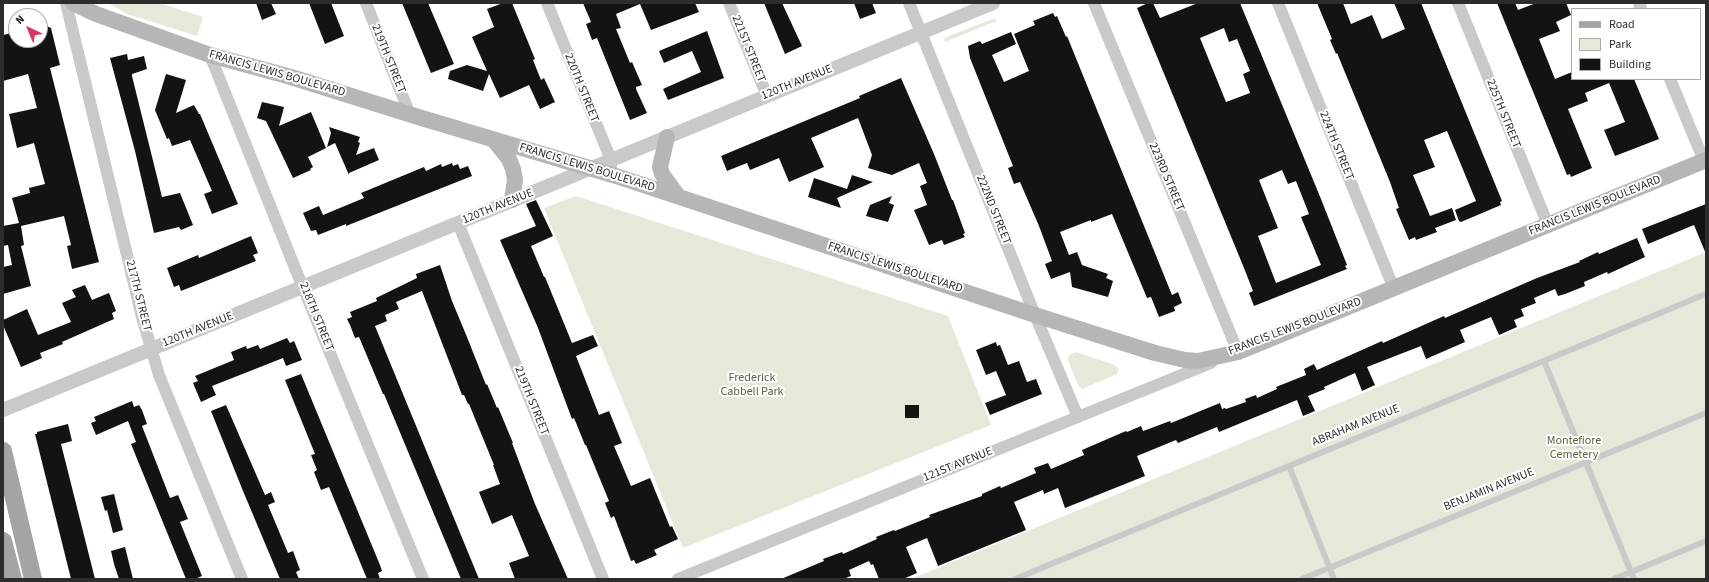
<!DOCTYPE html>
<html>
<head>
<meta charset="utf-8">
<style>
	body { margin:0 }
	#map { position:relative; width:1709px; height:582px; overflow:hidden; background:#fff; font-family:"Source Sans 3",sans-serif }
	canvas { display:block }
	.frame { position:absolute; inset:0; border:4px solid #2c2c2c; pointer-events:none }
	.legend { position:absolute; left:1571px; top:8px; width:130px; height:72px; box-sizing:border-box; background:#fff; border:1px solid #ababab; margin:0; padding:5px 7px; list-style:none; font-size:12px; color:#2c2c2c }
	.legend li { display:flex; align-items:center; gap:8px; height:20px }
	.legend b { width:20px; border:1px solid #ababab }
	.north { position:absolute; left:8px; top:8px; width:40px; height:40px; box-sizing:border-box; background:#fff; border:1px solid #ababab; border-radius:50%; rotate:316deg; font-size:11px; font-weight:700; line-height:16px; text-align:center; color:#2c2c2c }
	.north::after { content:''; display:block; margin:auto; width:14px; height:18px; background:#dc355e; clip-path:polygon(50% 0,100% 100%,50% 72%,0 100%) }
</style>
</head>
<body>
<div id="map">
<canvas width="1709" height="582"></canvas>
<div class="frame"></div>
<ul class="legend">
<li><b style="height:5px;background:#a4a4a4"></b>Road</li>
<li><b style="height:11px;background:#e5e9da"></b>Park</li>
<li><b style="height:11px;background:#131313"></b>Building</li>
</ul>
<div class="north">N</div>
</div>
<script>
const ctx = document.querySelector('canvas').getContext('2d');
ctx.lineJoin = 'round';
function paint(path, color) { ctx.fillStyle = color; ctx.fill(path, 'evenodd'); }
const shape = rows => new Path2D(rows.map(r => 'M' + r).join(''));
function stroke(path, color, width, dash) { ctx.strokeStyle = color; ctx.lineWidth = width; ctx.lineCap = dash ? 'butt' : 'round'; ctx.setLineDash(dash || []); ctx.stroke(path); }
function drawText(font, color, halo, rows, align = 'center') {
  ctx.font = font + ' "Source Sans 3",sans-serif'; ctx.lineWidth = 4; ctx.setLineDash([]); ctx.textBaseline = 'middle'; ctx.strokeStyle = halo; ctx.fillStyle = color; for (const [text, x, y, turn = 0] of rows) {
    ctx.save(); ctx.translate(x, y); ctx.rotate((+turn || 0) * Math.PI / 180); ctx.textAlign = isNaN(turn) ? turn : align; if (halo) ctx.strokeText(text, 0, 0); ctx.fillText(text, 0, 0); ctx.restore();
  }
}
const green = shape([
	[108,3,159,3,203,17,197,36,127,14],
	[995,18,996,21,945,42,944,38],
	[576,196,948,316,991,425,683,548,544,208],
	[1706,252,1706,579,911,579],
	[1076,352,1115,365,1119,369,1117,374,1082,389,1078,385,1068,360,1069,355]
]);
const building = shape([
	[256,3,271,3,276,14,262,20],
	[309,3,331,3,344,36,325,44],
	[402,3,428,3,454,64,431,73],
	[503,3,512,3,535,59,533,60,541,80,544,78,555,102,540,109,529,85,500,98,489,74,483,91,448,79,450,71,467,65,487,71,472,37,494,27,487,9],
	[583,3,695,3,699,12,651,30,640,4,616,14,621,28,616,29,630,63,632,62,642,85,636,87,636,89,647,113,630,120,597,38,592,40,586,24,591,22],
	[764,3,782,3,802,46,785,54],
	[854,3,872,3,876,13,860,19],
	[1148,3,1153,3,1160,18,1198,3,1240,3,1321,199,1347,265,1345,266,1347,269,1254,306,1249,293,1253,291,1244,268,1137,8],
	[1224,28,1229,42,1237,39,1250,71,1243,74,1250,93,1226,102,1200,38],
	[1282,170,1288,184,1296,181,1309,214,1301,217,1321,265,1276,283,1258,236,1278,228,1259,180],
	[1317,3,1343,3,1351,24,1372,15,1382,39,1405,29,1394,3,1421,3,1502,201,1500,202,1501,205,1461,222,1459,221,1455,210,1476,201,1447,131,1424,140,1435,167,1413,175,1430,216,1452,208,1456,220,1435,228,1437,232,1416,240,1415,237,1409,240,1396,209,1399,208,1390,182,1337,53,1336,54,1330,40,1332,39],
	[1497,3,1515,3,1518,10,1536,3,1566,3,1571,15,1556,22,1560,31,1539,39,1555,79,1572,72,1572,79,1634,79,1659,139,1615,156,1604,130,1625,122,1609,83,1585,93,1588,101,1568,109,1592,168,1571,177,1570,174,1567,175],
	[1053,13,1055,17,1057,16,1066,37,1067,36,1172,295,1178,292,1182,303,1174,307,1175,311,1159,317,1151,297,1147,298,1112,214,1091,222,1091,220,1060,232,1069,255,1077,252,1082,265,1108,274,1106,278,1113,281,1108,297,1072,287,1070,272,1051,279,1045,264,1052,261,1039,226,1020,182,1014,184,1008,168,1013,166,970,58,968,46,980,41,982,44,1011,32,1016,44,992,55,1004,82,1029,71,1014,34,1035,25,1033,21],
	[40,23,51,28,60,65,50,68,99,262,72,269,67,246,71,245,64,216,21,226,24,245,21,246,31,286,3,294,3,267,12,265,8,245,3,246,3,226,19,223,12,198,30,193,29,188,45,184,34,143,17,148,9,114,37,108,28,74,3,81,3,35,16,32,16,40,40,40],
	[707,31,724,78,668,100,663,89,701,72,692,51,664,63,659,51],
	[127,54,128,60,144,56,147,69,132,74,132,76,162,197,180,193,193,225,181,230,179,227,154,233,135,151,110,58],
	[166,74,186,80,176,113,194,105,199,114,200,114,238,204,212,214,204,194,212,191,190,140,172,146,169,138,167,139,155,110],
	[901,78,934,154,952,200,953,200,965,233,963,234,965,237,944,245,942,240,929,245,914,210,927,205,920,186,927,183,919,163,892,175,868,168,872,155,858,118,811,138,824,167,789,182,779,158,750,170,747,163,727,171,721,156,860,98,859,96],
	[262,102,284,107,279,126,311,112,326,148,308,157,313,167,310,169,311,170,293,178,266,121,257,118],
	[329,127,360,137,358,142,360,143,356,155,374,148,379,160,349,173,349,175,335,143,327,147,331,133],
	[452,163,453,166,458,164,460,169,468,166,472,176,346,226,346,224,318,235,316,230,311,231,303,213,319,206,323,215,364,198,361,193,424,167,426,171,441,164,442,167],
	[852,175,873,182,837,198,841,208,808,197,814,178,847,189],
	[892,196,889,203,894,205,888,222,866,216,870,205],
	[536,200,553,236,531,246,544,277,545,277,572,343,593,335,598,346,576,356,599,415,609,411,622,443,614,446,631,486,650,478,670,527,672,526,678,539,654,550,657,555,636,564,634,560,631,561,614,516,611,518,605,503,609,501,586,445,585,445,574,418,572,419,538,328,500,240,536,226,526,204],
	[1706,204,1706,254,1694,225,1648,244,1642,229],
	[251,236,258,253,253,255,256,261,181,291,179,285,174,287,167,268,198,255,199,258],
	[1637,238,1645,257,1608,274,1607,272,1584,282,1585,286,1565,294,1558,296,1555,289,1534,298,1536,303,1521,309,1524,316,1514,320,1517,327,1499,335,1491,317,1460,330,1465,342,1426,359,1421,346,1367,367,1375,385,1362,391,1355,373,1324,387,1325,389,1308,396,1315,411,1303,416,1297,400,1219,432,1217,427,1178,443,1176,440,1137,456,1145,476,1065,508,1058,488,1044,494,1043,490,1014,502,1026,530,938,566,927,538,906,547,917,573,903,579,879,579,873,564,871,565,869,561,849,570,851,576,843,579,781,579,824,561,823,559,842,552,843,554,877,539,876,537,894,530,895,531,930,517,929,515,982,496,982,494,1000,486,1001,488,1036,473,1034,468,1048,463,1051,469,1084,455,1082,450,1126,431,1127,432,1141,426,1143,431,1146,430,1170,421,1171,423,1220,403,1222,409,1225,408,1226,409,1246,402,1245,399,1256,395,1257,398,1277,389,1276,387,1306,375,1304,369,1314,364,1317,370,1382,341,1383,343,1444,316,1445,318,1537,278,1580,262,1579,261,1598,252,1599,254],
	[440,265,452,301,467,337,486,385,487,384,497,408,498,407,513,443,512,443,535,504,568,579,515,579,509,563,529,556,512,515,492,524,485,507,479,492,500,484,493,465,494,465,469,404,468,404,464,395,462,395,422,291,396,302,399,309,385,315,387,321,375,326,479,579,461,579,384,394,383,394,359,337,355,338,350,325,347,319,352,317,350,312,377,301,376,298,417,278,416,274],
	[85,285,92,300,109,293,116,311,112,313,114,319,62,342,63,344,40,353,42,358,21,367,3,325,3,320,27,309,38,335,71,322,62,303,76,297,72,290],
	[287,338,290,343,294,341,302,360,286,366,283,358,212,386,216,395,201,402,193,383,198,381,195,376,234,360,231,352,246,346,247,349,258,345,260,349],
	[996,342,997,346,1000,345,1008,365,1019,361,1027,382,1036,379,1042,394,990,415,985,403,1006,395,996,371,986,375,976,350],
	[301,374,380,565,382,571,378,573,380,579,367,579,329,487,321,490,314,472,317,470,311,455,315,454,285,380],
	[132,401,134,407,139,405,142,410,147,424,142,426,170,498,178,495,188,519,180,522,202,576,195,579,186,579,131,444,136,442,128,421,96,435,91,423,96,421,94,417],
	[226,405,265,495,271,492,275,502,268,505,288,553,293,551,300,570,296,572,299,579,280,579,243,491,211,411],
	[905,405,919,405,919,418,905,418],
	[68,424,72,441,61,444,95,579,71,579,35,434,37,434,37,432],
	[114,494,123,530,113,533,107,510,105,511,101,497],
	[125,547,133,579,119,579,114,564,111,551]
]);
const service = shape([
	[1544,361,1634,579],
	[1289,466,1334,579],
	[1015,579,1706,294],
	[1302,579,1706,413],
	[1614,579,1706,541]
]);
const minor = shape([
	[66,3,142,317,159,375,242,579],
	[366,3,410,115],
	[547,3,611,160,611,170],
	[729,3,767,96],
	[909,3,1035,315,1078,417],
	[1094,3,1238,352,1232,355],
	[1278,3,1394,289],
	[1458,3,1548,225],
	[1639,3,1641,9],
	[210,55,295,268,423,579],
	[1670,79,1704,161],
	[458,223,603,579],
	[678,579,1211,363]
]);
const tertiary = shape([
	[3,410,993,3]
]);
const secondary = shape([
	[73,3,96,14,210,55,291,77,415,116,616,176,1035,315,1155,353,1185,360,1198,361,1238,352,1706,160],
	[667,137,660,167,662,174,678,196],
	[493,139,509,159,513,169,515,180,512,200]
]);
const primary = shape([
	[3,451,33,579],
	[3,541,13,579]
]);
const streetNames = [
	["221ST STREET",748,49,68],
	["219TH STREET",388,59,68],
	["FRANCIS LEWIS BOULEVARD",277,74,16],
	["120TH AVENUE",797,83,-22],
	["220TH STREET",581,88,68],
	["225TH STREET",1503,114,68],
	["224TH STREET",1336,146,68],
	["FRANCIS LEWIS BOULEVARD",587,168,17],
	["223RD STREET",1166,177,67],
	["FRANCIS LEWIS BOULEVARD",1595,206,-22],
	["120TH AVENUE",498,207,-22],
	["222ND STREET",993,210,68],
	["FRANCIS LEWIS BOULEVARD",895,268,18],
	["217TH STREET",138,296,76],
	["218TH STREET",316,317,68],
	["FRANCIS LEWIS BOULEVARD",1295,327,-21],
	["120TH AVENUE",198,330,-22],
	["219TH STREET",531,401,68],
	["ABRAHAM AVENUE",1356,426,-22],
	["121ST AVENUE",958,465,-22],
	["BENJAMIN AVENUE",1489,490,-22]
];
const parkNames = [
	["Frederick",752,378],
	["Cabbell Park",752,392],
	["Montefiore",1574,441],
	["Cemetery",1574,455]
];
paint(green, '#e5e9da');
paint(building, '#131313');
stroke(service, '#c9c9c9', 6);
stroke(minor, '#c9c9c9', 12);
stroke(tertiary, '#c9c9c9', 14);
stroke(secondary, '#b6b6b6', 16);
stroke(primary, '#a4a4a4', 18);
drawText('12px', '#2c2c2c', '#fff', streetNames);
drawText('12px', '#56653c', '#fff', parkNames);
</script>
</body>
</html>
